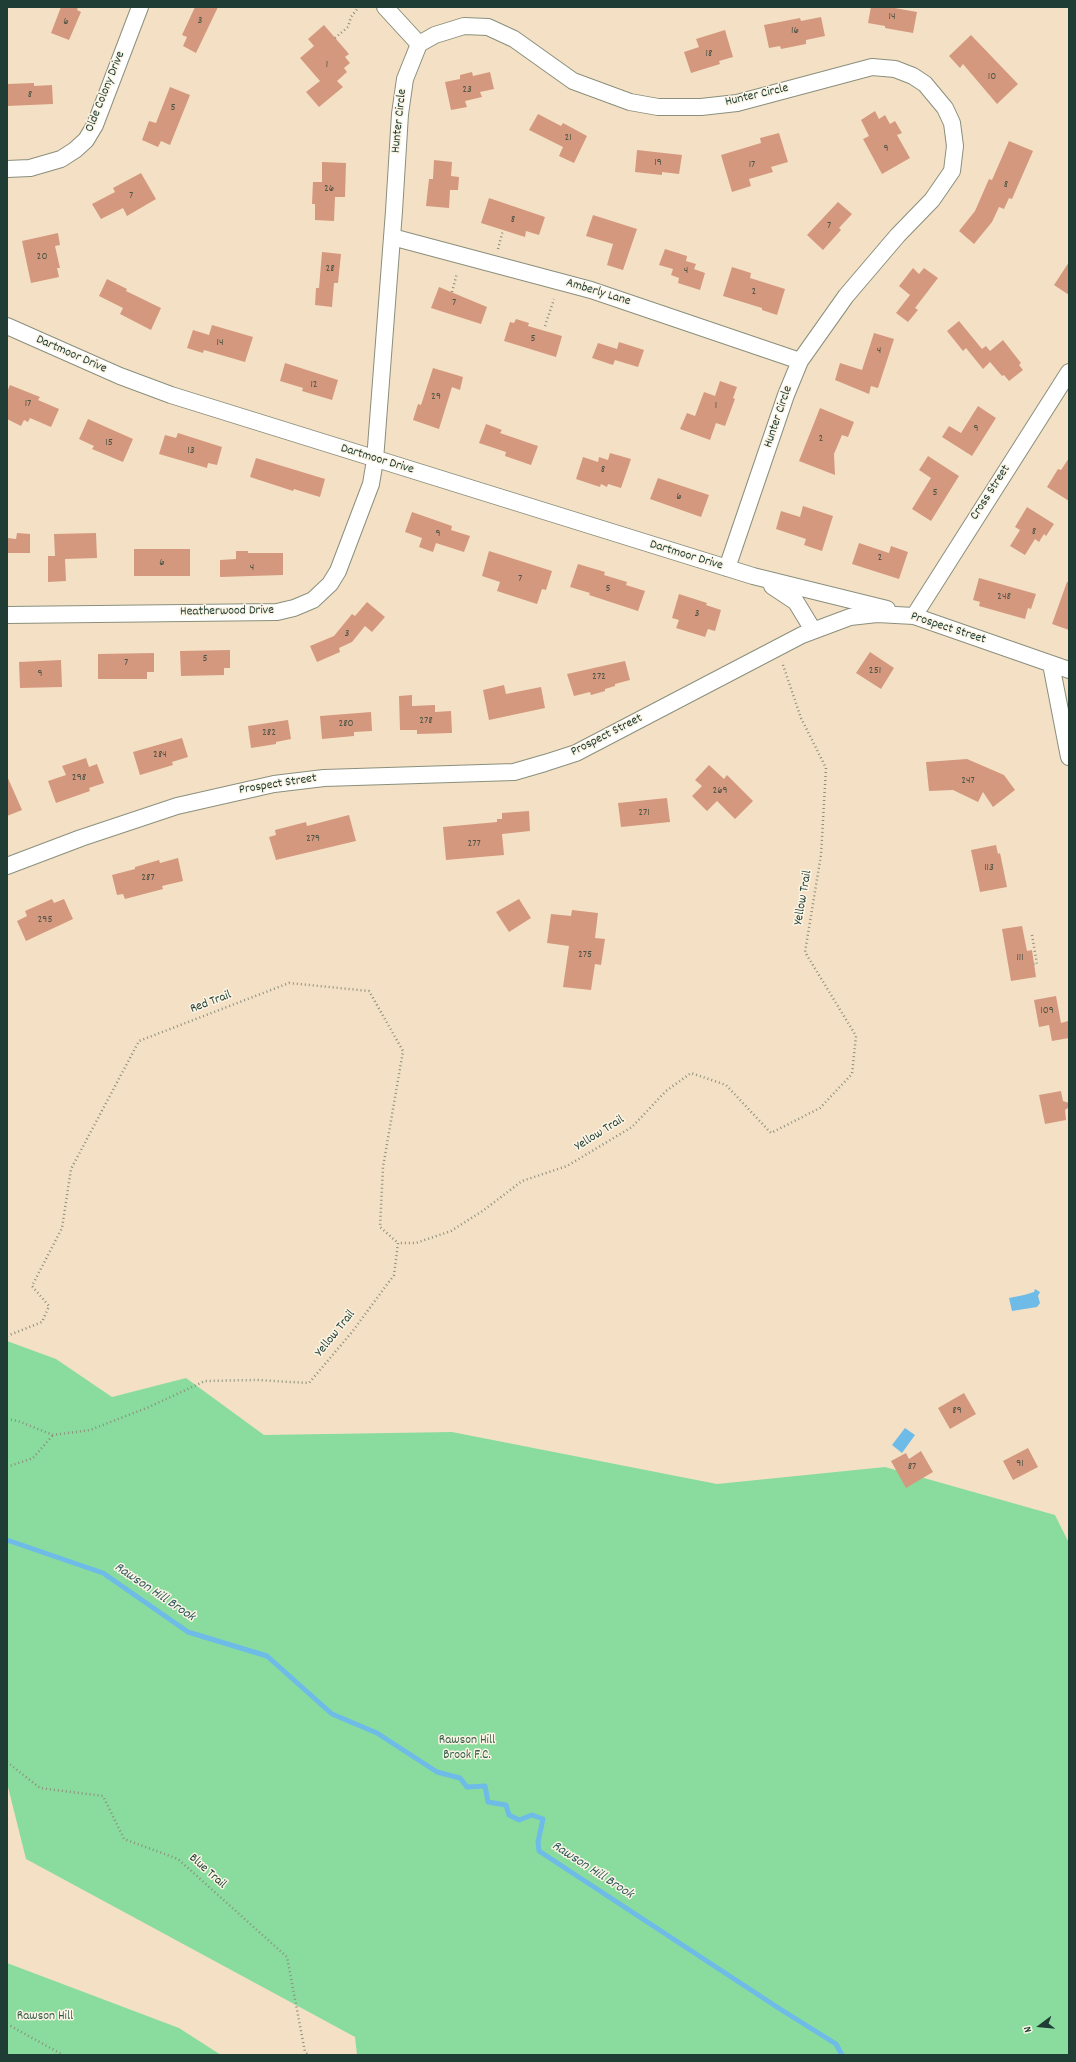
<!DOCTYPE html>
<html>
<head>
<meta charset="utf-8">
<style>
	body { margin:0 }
	#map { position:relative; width:1076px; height:2062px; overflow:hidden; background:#f4e1c5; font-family:Dekko,sans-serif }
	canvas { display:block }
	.frame { position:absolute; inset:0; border:8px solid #1f3d34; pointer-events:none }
	.north { position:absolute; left:1020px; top:2006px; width:40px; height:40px; -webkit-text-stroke:3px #fcf5e5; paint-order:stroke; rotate:254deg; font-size:11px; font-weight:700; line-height:16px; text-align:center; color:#1f3d34 }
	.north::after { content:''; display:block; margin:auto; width:14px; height:18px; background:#1f3d34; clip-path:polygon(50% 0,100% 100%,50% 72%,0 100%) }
</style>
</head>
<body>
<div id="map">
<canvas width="1076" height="2062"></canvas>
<div class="frame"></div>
<div class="north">N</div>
</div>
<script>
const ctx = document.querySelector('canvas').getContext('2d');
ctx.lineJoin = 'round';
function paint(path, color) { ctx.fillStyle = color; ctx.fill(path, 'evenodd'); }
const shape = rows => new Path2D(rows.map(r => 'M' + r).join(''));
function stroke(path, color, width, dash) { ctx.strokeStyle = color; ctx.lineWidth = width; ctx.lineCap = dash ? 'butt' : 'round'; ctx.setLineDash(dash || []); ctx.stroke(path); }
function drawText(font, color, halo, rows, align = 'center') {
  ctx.font = font + ' Dekko,sans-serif'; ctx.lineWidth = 3; ctx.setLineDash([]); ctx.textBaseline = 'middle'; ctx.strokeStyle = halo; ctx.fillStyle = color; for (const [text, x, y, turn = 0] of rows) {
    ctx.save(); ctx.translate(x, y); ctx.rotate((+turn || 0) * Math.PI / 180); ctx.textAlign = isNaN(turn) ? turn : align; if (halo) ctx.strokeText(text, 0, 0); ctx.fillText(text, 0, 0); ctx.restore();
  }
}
const green = shape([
	[7,1341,56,1359,112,1397,186,1378,264,1435,452,1432,717,1484,885,1467,1055,1515,1069,1543,1069,2055,357,2055,355,2037,26,1859,7,1783],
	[7,1963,179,2028,221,2055,7,2055]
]);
const water = shape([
	[1035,1289,1040,1292,1038,1296,1040,1303,1037,1307,1012,1311,1009,1298,1024,1295,1034,1292],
	[905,1428,915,1435,902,1453,892,1445]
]);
const stream = shape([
	[7,1540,103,1573,188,1632,267,1656,332,1714,377,1733,437,1772,460,1778,467,1787,485,1786,488,1802,506,1805,509,1815,519,1820,532,1815,543,1819,538,1842,539,1851,780,2009,836,2044,842,2055]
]);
const building = shape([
	[61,7,78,7,77,10,81,12,69,40,51,33],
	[195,7,218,7,196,53,183,46,187,37,182,35],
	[871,7,889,7,917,12,913,33,885,28,885,26,868,23],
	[821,17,825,36,806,40,806,44,781,49,780,46,769,48,764,25,800,18,801,21],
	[324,25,349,54,345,57,350,63,344,68,347,72,337,81,343,87,319,107,306,92,320,81,300,58,314,46,308,39],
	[725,30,733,57,719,61,720,64,691,73,684,52,699,47,696,39],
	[971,35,1018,84,997,104,963,64,960,68,949,56],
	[472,72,473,76,490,72,494,89,480,92,482,97,465,101,467,107,451,110,445,82,460,79,460,75],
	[34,83,34,86,52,85,53,104,7,106,7,84],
	[170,87,190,95,170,145,161,141,158,147,142,140,149,121,156,123],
	[875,111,879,119,885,115,890,124,895,121,902,133,897,135,910,158,882,174,863,139,869,136,861,120],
	[538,114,561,126,563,123,587,136,574,163,559,156,563,147,529,130],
	[779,133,788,162,771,167,773,172,749,179,751,186,732,192,721,155,761,143,760,138],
	[1009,141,1033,151,1012,199,1009,198,1004,209,999,207,992,222,974,244,959,231,975,211,989,179,992,180],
	[637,150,682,155,679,174,662,172,662,175,635,172],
	[434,160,452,162,451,176,459,177,458,190,450,190,449,208,426,206,429,179,433,179],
	[322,162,346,163,345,197,335,197,334,221,315,220,315,204,312,204,313,182,322,182],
	[141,173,156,199,127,216,123,208,101,219,92,204,115,192,113,188],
	[489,198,545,217,539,235,526,231,525,237,481,223],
	[838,202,852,214,839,228,841,230,823,250,807,235],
	[593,215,637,229,623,270,607,265,613,244,586,236],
	[58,233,60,245,55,246,60,268,57,268,59,277,31,283,22,241],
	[665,249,687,256,686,261,696,264,694,269,705,273,700,290,678,283,679,278,671,275,673,269,659,265],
	[322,252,341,254,338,283,334,283,332,307,315,305,316,288,319,288],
	[1069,262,1069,295,1054,285],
	[732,267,751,273,750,278,785,289,777,315,762,310,762,308,723,296],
	[913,268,919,274,924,268,938,278,915,308,918,310,908,322,896,313,910,295,899,286],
	[107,279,127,289,126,291,161,308,151,330,120,314,123,308,99,296],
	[439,287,487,307,481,324,431,308],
	[516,319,529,323,528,326,562,336,556,357,504,341,510,322,514,323],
	[959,321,982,349,986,346,990,351,1003,340,1021,363,1019,365,1023,370,1009,381,1004,375,1002,376,990,362,983,369,966,348,963,351,947,331],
	[212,325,253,337,245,362,204,350,203,353,187,348,193,330,209,335],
	[874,333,894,339,878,388,871,386,869,394,835,380,840,363,862,370],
	[619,342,644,350,638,367,615,360,613,365,592,358,598,343,617,349],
	[285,363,338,380,332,400,302,391,303,388,280,381],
	[433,368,463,377,460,390,452,387,439,429,413,420,418,404,421,405],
	[720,381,737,387,733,398,735,399,725,426,716,423,710,440,680,429,687,413,695,416,704,392,715,396],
	[10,385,40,397,38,400,59,409,51,427,30,418,28,422,24,420,21,426,7,419,7,392],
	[978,406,996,418,972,456,942,437,949,426,961,433],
	[820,408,854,422,848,437,842,435,834,454,835,475,799,461],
	[88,419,133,439,123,462,92,449,94,446,79,439],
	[486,424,502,430,500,433,538,446,531,465,505,456,506,452,479,443],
	[178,433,222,447,217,465,208,463,207,468,159,454,165,435,176,438],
	[610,453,631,459,621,488,608,484,607,487,601,484,600,487,576,479,583,457,598,462,599,457,608,460],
	[928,456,959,476,931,521,912,509,931,478,919,470],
	[256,458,325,479,320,497,294,489,293,491,250,477],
	[1069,458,1069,501,1047,487,1058,469,1061,470],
	[658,478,709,495,701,517,650,499],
	[803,506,833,516,822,551,804,545,806,539,776,529,781,511,800,517],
	[1027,507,1054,524,1046,536,1044,534,1039,542,1035,539,1025,555,1010,546,1020,530,1015,527],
	[412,512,452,526,451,530,470,536,464,552,436,543,433,552,419,547,422,538,405,532],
	[17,533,30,534,30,553,7,553,7,538,16,539],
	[96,533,97,558,65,559,66,581,48,582,48,556,55,556,54,534],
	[859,543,889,553,891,546,908,552,899,579,852,564],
	[134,549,190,549,190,576,134,576],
	[236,551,248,551,248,553,283,553,283,575,220,577,220,560,236,559],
	[489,551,552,571,546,590,542,589,537,604,497,591,500,582,482,576],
	[578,564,605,572,604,575,627,582,626,585,645,591,638,611,589,595,590,593,570,587],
	[979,578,1036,594,1031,609,1028,608,1025,619,979,606,980,602,973,600],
	[1067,582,1069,582,1069,630,1052,624],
	[679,594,707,603,706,605,721,610,715,631,708,629,705,637,676,628,679,620,672,618],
	[367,602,385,617,372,632,365,626,352,642,339,648,340,652,317,662,310,646,334,636,352,614,355,616],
	[230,650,230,668,224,668,224,675,181,676,180,651],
	[870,652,894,668,881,689,856,673],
	[154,653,154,672,147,672,147,679,98,679,98,654],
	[61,660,62,687,20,688,19,662],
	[625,661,630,680,615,684,615,686,605,689,605,691,591,695,590,692,574,696,567,674],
	[504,685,506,694,541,687,545,708,489,720,483,690],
	[412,695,412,706,435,705,435,712,451,711,452,733,417,734,417,730,400,730,399,696],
	[371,712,372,731,354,732,354,736,322,739,320,716],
	[288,720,291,739,276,742,276,744,251,748,248,726],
	[182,738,188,757,172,762,173,765,140,775,133,752],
	[86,758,89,767,97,764,104,783,89,788,90,791,56,803,48,781,66,775,62,766],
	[967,759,1004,775,1015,790,993,807,983,792,978,802,953,790,929,791,926,762],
	[709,765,724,779,727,775,753,801,735,819,717,801,707,811,692,796,702,786,695,780],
	[7,776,22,810,7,816],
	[667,798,670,822,621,827,618,803],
	[529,811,530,831,502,834,504,855,446,860,443,827,497,822,497,819,502,819,502,813],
	[349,815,356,841,276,860,269,837,276,835,275,830,306,822,307,826],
	[996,845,998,854,1000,853,1007,887,980,892,971,850],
	[178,858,183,881,162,886,163,889,125,899,123,894,117,895,112,875,135,869,135,867,159,860,160,863],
	[52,899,54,903,64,899,73,919,26,941,17,921,27,916,25,911],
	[519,899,531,918,509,932,496,912],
	[572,910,598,913,595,938,605,939,601,965,595,964,591,990,563,987,569,946,547,943,551,914,571,916],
	[1022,926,1027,951,1032,950,1036,977,1011,981,1002,929],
	[1056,996,1061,1023,1068,1021,1069,1038,1052,1041,1049,1025,1039,1027,1034,1000],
	[1061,1091,1063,1101,1069,1103,1069,1107,1065,1110,1066,1120,1045,1124,1039,1095],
	[964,1393,976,1414,950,1429,938,1408],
	[1028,1448,1038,1467,1013,1480,1003,1461],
	[921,1451,933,1472,906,1488,891,1461,906,1453,909,1459]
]);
const path = shape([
	[335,38,348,27,351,17,358,8],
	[498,249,503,230],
	[452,292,457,273],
	[545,326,554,299],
	[1032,935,1037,964,1034,964],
	[7,1336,42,1322,49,1306,32,1286,62,1228,71,1169,139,1041,289,983,369,991,403,1051,383,1167,380,1227,398,1243],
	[7,1419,18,1421,53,1435,90,1430,149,1407,205,1381,257,1380,309,1383,352,1332,394,1275,398,1243,416,1243,451,1231,484,1210,522,1181,567,1166,632,1127,666,1091,691,1073,726,1085,771,1133,820,1108,852,1074,856,1036,805,952,821,855,826,768,801,718,782,662],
	[7,1467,33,1458,53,1435],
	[7,1762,40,1788,103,1796,124,1839,178,1859,287,1957,305,2052,308,2055],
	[7,2024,63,2055]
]);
const minor = shape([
	[385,7,419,44],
	[7,169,30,168,61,159,75,150,86,140,95,125,140,7],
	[392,237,591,290,800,361],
	[7,326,120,376,171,395,753,576,887,609],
	[772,586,796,602,813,630],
	[7,615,277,612,294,608,313,600,330,584,338,571,371,484,375,460,394,211,400,114,405,79,419,44,435,35,464,26,488,27,514,39,573,81,630,102,658,107,701,107,737,103,872,67,895,69,913,76,925,84,945,108,952,123,955,146,952,171,932,200,898,235,846,296,800,361,786,395,727,568],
	[914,616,1069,372],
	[1051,664,1069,757],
	[7,866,81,838,177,806,274,784,324,778,514,772,545,763,576,753,802,635,850,617,877,614,914,616,1069,670]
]);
const numberNames = [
	["14",892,17],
	["3",200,21],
	["6",66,22],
	["16",795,31],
	["18",709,54],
	["1",327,65],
	["10",992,77],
	["23",467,90],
	["8",30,95],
	["5",173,108],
	["21",568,138],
	["9",886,149],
	["19",658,163],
	["17",752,165],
	["8",1006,185],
	["26",329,189],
	["7",131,196],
	["8",513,220],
	["7",829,226],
	["20",42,257],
	["28",330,269],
	["4",686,271],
	["2",754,292],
	["7",454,303],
	["5",533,339],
	["14",220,343],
	["4",879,351],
	["12",314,385],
	["29",436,397],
	["17",28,404],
	["1",716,406],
	["9",976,429],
	["2",821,439],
	["15",109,443],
	["13",191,451],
	["8",603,470],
	["5",935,493],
	["6",679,497],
	["8",1034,532],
	["9",438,534],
	["2",880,558],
	["6",162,563],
	["4",252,568],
	["7",520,579],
	["5",608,589],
	["248",1004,597],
	["3",697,614],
	["3",347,634],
	["5",205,659],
	["7",126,663],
	["251",875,671],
	["9",40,674],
	["272",599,677],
	["278",426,721],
	["280",346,724],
	["282",269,733],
	["284",160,755],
	["298",79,778],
	["247",968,781],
	["269",720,791],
	["271",644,813],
	["279",313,839],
	["277",474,844],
	["113",989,868],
	["287",148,878],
	["295",45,920],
	["275",585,955],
	["111",1020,958],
	["109",1047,1011],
	["89",957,1411],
	["91",1020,1464],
	["87",912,1467]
];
const streetNames = [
	["Olde Colony Drive",106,92,-68],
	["Hunter Circle",757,96,-13],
	["Hunter Circle",400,121,-84],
	["Amberly Lane",598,293,17],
	["Dartmoor Drive",71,355,24],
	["Hunter Circle",779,417,-71],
	["Dartmoor Drive",377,460,17],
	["Cross Street",991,493,-57],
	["Dartmoor Drive",686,556,17],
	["Heatherwood Drive",227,612,-1],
	["Prospect Street",948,629,18],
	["Prospect Street",607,736,-27],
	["Prospect Street",278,785,-9],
	["Yellow Trail",804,898,-80],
	["Red Trail",211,1003,-21],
	["Yellow Trail",600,1134,-32],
	["Yellow Trail",336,1334,-51],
	["Blue Trail",207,1872,42]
];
const parkNames = [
	["Rawson Hill",467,1741],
	["Brook F.C.",467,1756],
	["Rawson Hill",45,2017]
];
const waterNames = [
	["Rawson Hill Brook",154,1593,34],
	["Rawson Hill Brook",592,1871,33]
];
paint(green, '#8adc9e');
paint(water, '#6ebbe8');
stroke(stream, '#6ebbe8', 5);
paint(building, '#d4987e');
stroke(minor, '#8a8f7c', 18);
stroke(path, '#8a8f7c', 2.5, [1, 3]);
stroke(minor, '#fff', 16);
drawText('11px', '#4c5446', null, numberNames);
drawText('13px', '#1f3d34', '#fcf5e5', streetNames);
drawText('13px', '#345d49', '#fcf5e5', parkNames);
drawText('italic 14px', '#335c61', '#fcf5e5', waterNames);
</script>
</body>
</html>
